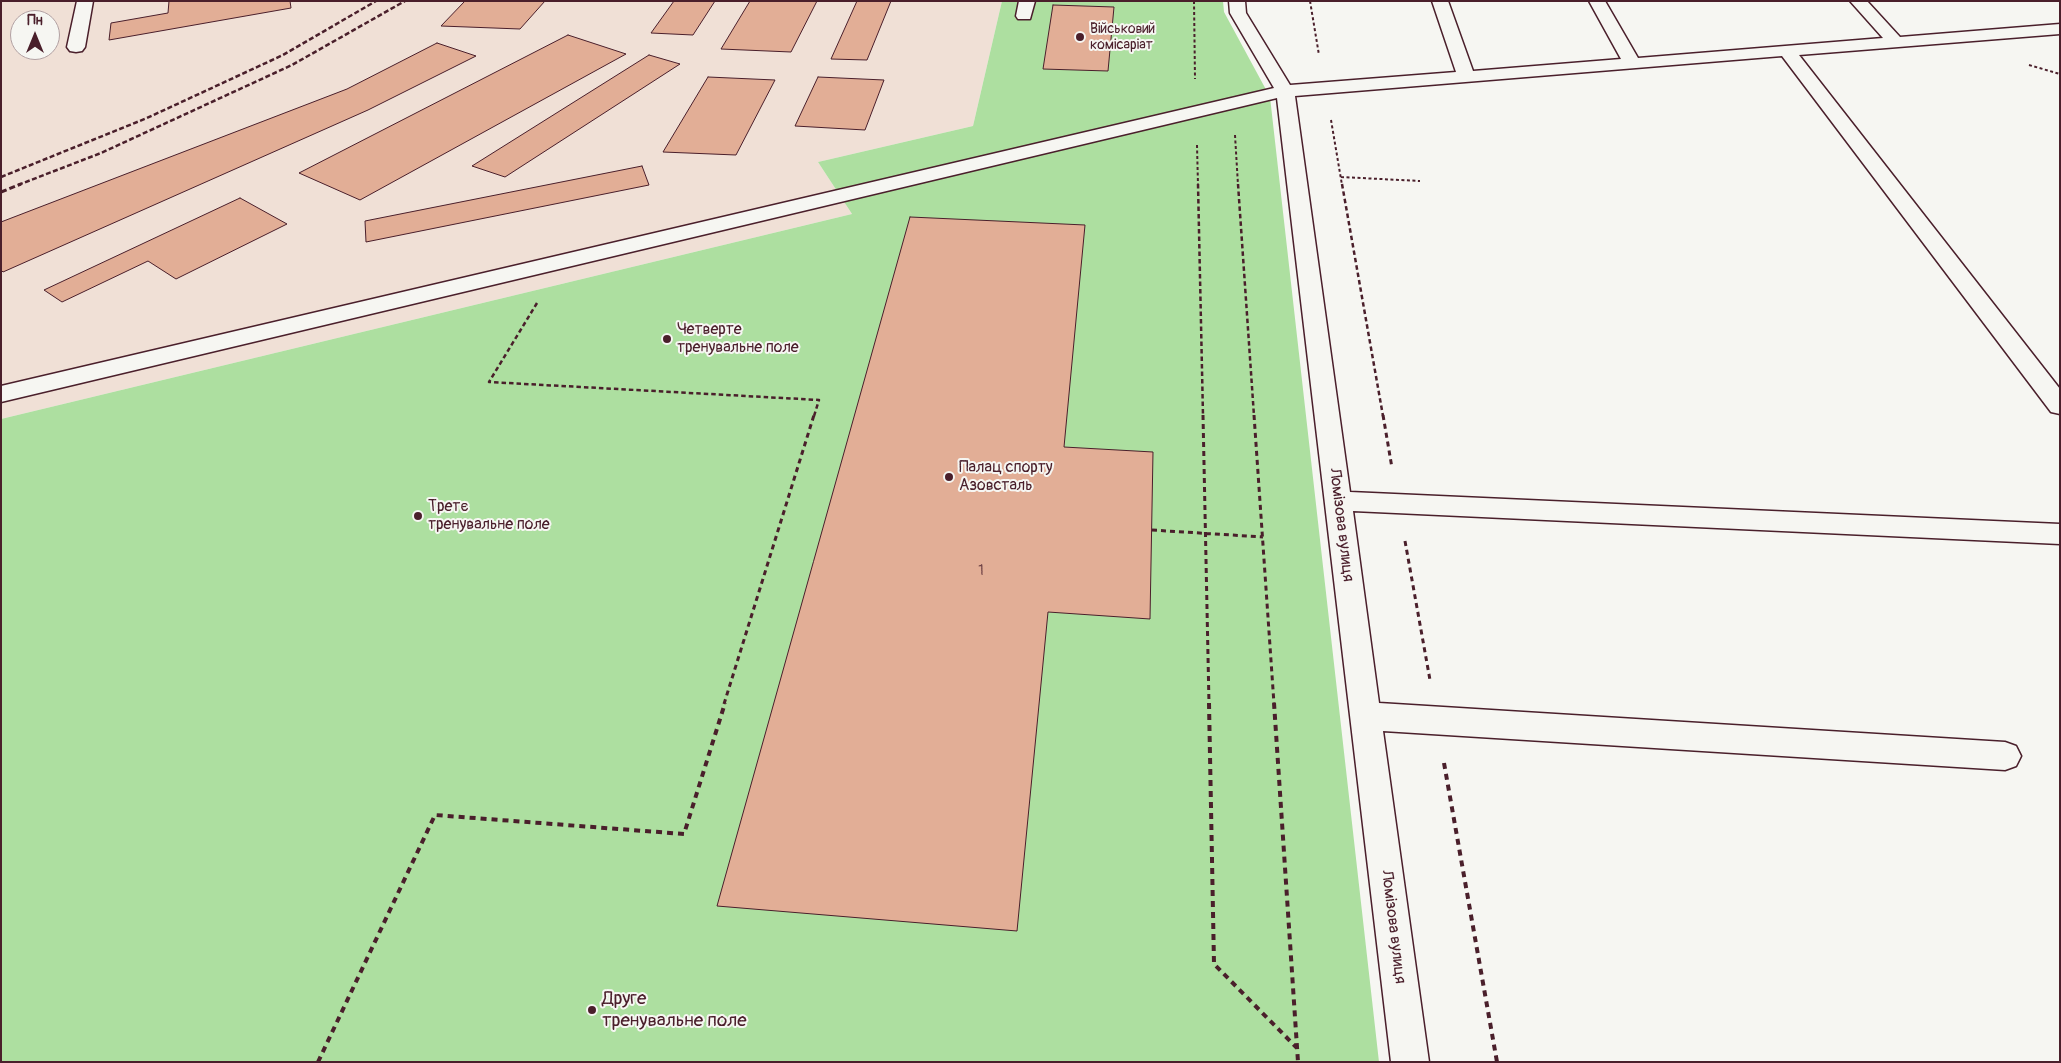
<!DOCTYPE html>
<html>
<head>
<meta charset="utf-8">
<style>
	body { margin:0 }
	#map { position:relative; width:2061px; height:1063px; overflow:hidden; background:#f6f6f2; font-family:Pangolin,sans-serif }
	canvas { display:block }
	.frame { position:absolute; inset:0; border:2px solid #4a1f2b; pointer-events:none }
	.north { position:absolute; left:10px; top:10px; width:50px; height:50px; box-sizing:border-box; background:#f6f6f2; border:1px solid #b1a0a2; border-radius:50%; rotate:0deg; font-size:14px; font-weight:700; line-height:20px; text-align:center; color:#4a1f2b }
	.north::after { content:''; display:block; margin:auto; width:18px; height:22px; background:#4a1f2b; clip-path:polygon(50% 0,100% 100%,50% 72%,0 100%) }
</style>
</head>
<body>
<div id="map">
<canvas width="2061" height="1063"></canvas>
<div class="frame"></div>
<div class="north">Пн</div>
</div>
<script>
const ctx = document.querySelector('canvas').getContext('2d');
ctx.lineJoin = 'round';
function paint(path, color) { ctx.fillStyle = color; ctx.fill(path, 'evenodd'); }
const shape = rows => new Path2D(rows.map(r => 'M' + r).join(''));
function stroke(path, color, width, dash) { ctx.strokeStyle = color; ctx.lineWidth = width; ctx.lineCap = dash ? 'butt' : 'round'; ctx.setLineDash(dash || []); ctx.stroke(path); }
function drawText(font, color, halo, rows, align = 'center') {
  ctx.font = font + ' Pangolin,sans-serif'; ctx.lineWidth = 4; ctx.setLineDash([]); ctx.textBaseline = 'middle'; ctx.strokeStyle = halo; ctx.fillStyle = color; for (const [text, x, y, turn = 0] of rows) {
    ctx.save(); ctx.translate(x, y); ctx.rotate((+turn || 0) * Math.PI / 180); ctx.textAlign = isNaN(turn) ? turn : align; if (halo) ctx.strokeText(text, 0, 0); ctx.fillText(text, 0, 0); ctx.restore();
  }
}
const built = shape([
	[1,1,1002,1,973,126,818,162,852,214,1,419],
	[20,20,50,20,50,50,20,50]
]);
const green = shape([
	[1002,1,1223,1,1224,12,1270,97,1379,1062,1,1062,1,419,852,214,818,162,973,126]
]);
const building = shape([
	[169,1,290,1,291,8,109,40,111,23,168,13,169,1],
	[465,1,545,1,520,29,441,26,465,1],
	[674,1,715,1,693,35,651,33,674,1],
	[750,1,817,1,791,52,721,49,750,1],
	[857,1,891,1,867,60,831,59,857,1],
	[1053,5,1114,7,1108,71,1043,69,1053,5],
	[568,35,626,54,360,200,299,173,568,35],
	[437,43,476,56,368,110,3,272,1,270,1,222,347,89,437,43],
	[649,55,680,64,505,177,472,166,649,55],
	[708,77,775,80,736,155,663,152,708,77],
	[818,77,884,80,865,130,795,126,818,77],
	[642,166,649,185,366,242,365,221,642,166],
	[240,198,287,224,176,279,148,261,62,302,44,290,240,198],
	[910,217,1085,225,1064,447,1153,452,1150,619,1048,612,1017,931,717,906,910,217]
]);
const pathFar3 = shape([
	[1194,1,1195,79],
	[1310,1,1319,55],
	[2029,65,2060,74],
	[1331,120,1342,185],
	[1235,135,1238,185],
	[1197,145,1198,185],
	[1341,177,1420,181]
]);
const pathFar2 = shape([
	[1198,184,1203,416],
	[1238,184,1254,416],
	[1342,184,1383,416],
	[537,303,489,382,819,400,814,416]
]);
const pathFar1 = shape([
	[1203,415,1209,704],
	[1254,415,1274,704],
	[1383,415,1392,468],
	[1152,530,1263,537],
	[1405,541,1430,680],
	[724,704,814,415]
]);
const path = shape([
	[1209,703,1214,964,1297,1048],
	[1274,703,1298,1062],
	[1444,763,1497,1062],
	[318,1062,435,815,684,834,725,703]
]);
const minor = shape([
	[77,1,93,1,85,47,82,51,76,52,70,51,67,47,77,1],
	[1019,1,1035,1,1030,19,1018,19,1016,16,1019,1],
	[1229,1,1245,1,1246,13,1290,85,1456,72,1432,1,1448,1,1473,71,1621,59,1589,1,1605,1,1638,58,1883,38,1850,1,1867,1,1900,37,2060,24,2060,34,1799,55,2060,389,2060,414,2051,412,1782,56,1295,96,1350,492,2060,524,2060,544,1353,511,1379,703,2005,742,2016,746,2021,756,2016,766,2005,770,1383,731,1429,1062,1391,1062,1277,98,1,402,1,386,1274,88,1230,13,1229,1]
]);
const railFar1 = shape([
	[1,177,147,118,283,55,376,1],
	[18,185,101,153,292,65,405,1]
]);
const rail = shape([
	[1,192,21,184]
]);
const markers = [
	[1080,37,5,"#4a1f2b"],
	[667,339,5,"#4a1f2b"],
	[949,477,5,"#4a1f2b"],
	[418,516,5,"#4a1f2b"],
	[592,1010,5,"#4a1f2b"]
];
const farPoinames = [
	["Військовий",1090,29],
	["комісаріат",1090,45]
];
const numberNames = [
	["1",981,571]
];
const poiNames = [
	["Четверте",677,330],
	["тренувальне поле",677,348],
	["Палац спорту",959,468],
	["Азовсталь",959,486],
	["Третє",428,507],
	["тренувальне поле",428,525]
];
const streetNames = [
	["Ломізова вулиця",1341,525,83],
	["Ломізова вулиця",1393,927,83]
];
const nearPoinames = [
	["Друге",602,999],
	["тренувальне поле",602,1021]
];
paint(built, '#f0e0d6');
paint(green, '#addfa0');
paint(building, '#e2ae96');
stroke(building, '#4a1f2b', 1);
stroke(minor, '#4a1f2b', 3);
stroke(pathFar3, '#4a1f2b', 2, [3, 2.5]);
stroke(pathFar2, '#4a1f2b', 2.5, [4.5, 3]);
stroke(pathFar1, '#4a1f2b', 3, [5, 4]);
stroke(path, '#4a1f2b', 4, [6, 5]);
paint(minor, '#f6f6f2');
stroke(railFar1, '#4a1f2b', 2.5, [5, 2.5]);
stroke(rail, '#4a1f2b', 3, [6, 3]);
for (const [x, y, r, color] of markers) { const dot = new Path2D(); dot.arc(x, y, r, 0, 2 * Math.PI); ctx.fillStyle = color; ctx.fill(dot); stroke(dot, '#f6f6f2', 2); }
drawText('14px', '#4a1f2b', '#f6f6f2', farPoinames, 'left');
drawText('14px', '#704346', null, numberNames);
drawText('16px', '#4a1f2b', '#f6f6f2', poiNames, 'left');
drawText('16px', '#4a1f2b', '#f6f6f2', streetNames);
drawText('19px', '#4a1f2b', '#f6f6f2', nearPoinames, 'left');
</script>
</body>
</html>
